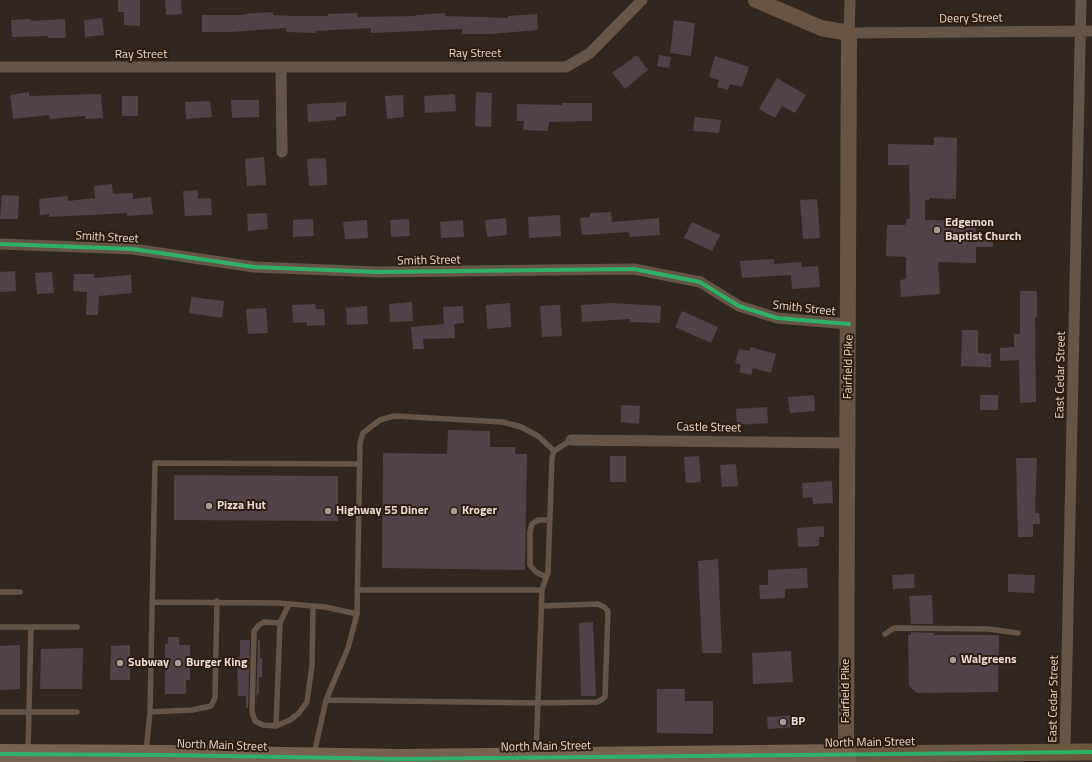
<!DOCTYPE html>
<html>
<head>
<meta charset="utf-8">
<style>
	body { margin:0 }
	canvas { display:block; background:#302720 }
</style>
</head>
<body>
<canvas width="1092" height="762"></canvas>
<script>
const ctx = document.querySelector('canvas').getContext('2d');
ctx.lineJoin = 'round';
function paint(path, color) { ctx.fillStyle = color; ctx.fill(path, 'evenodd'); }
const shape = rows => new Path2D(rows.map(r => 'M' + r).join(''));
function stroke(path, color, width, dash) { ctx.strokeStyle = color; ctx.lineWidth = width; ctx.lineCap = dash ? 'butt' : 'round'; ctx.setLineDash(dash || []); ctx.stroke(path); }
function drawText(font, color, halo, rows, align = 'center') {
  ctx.font = font + ' "Titillium Web",sans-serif'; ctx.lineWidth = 4; ctx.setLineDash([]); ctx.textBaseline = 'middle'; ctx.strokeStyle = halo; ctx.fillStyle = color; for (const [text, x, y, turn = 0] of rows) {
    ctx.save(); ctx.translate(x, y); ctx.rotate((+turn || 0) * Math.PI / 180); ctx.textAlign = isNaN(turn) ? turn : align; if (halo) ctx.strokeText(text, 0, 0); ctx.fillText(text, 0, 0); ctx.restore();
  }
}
const building = shape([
	[118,0,140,0,140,26,124,25,124,12,118,12],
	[165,0,181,0,182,14,166,15],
	[273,12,273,15,295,16,328,16,328,14,357,13,358,17,416,16,416,15,445,13,445,16,508,18,508,16,537,14,538,30,491,34,462,34,462,29,371,33,371,28,316,31,316,33,286,32,286,28,231,32,202,32,202,15,244,15,243,14],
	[102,18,104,35,85,37,84,20],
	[31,19,31,21,65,19,66,38,48,38,48,36,12,37,11,20],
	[674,20,695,23,691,56,670,53],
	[637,55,648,70,625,89,612,73],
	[659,55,671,57,669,68,657,66],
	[715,56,749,67,742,87,730,84,728,90,717,87,719,80,709,77],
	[777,78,806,95,795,113,782,106,775,118,759,109],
	[29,92,29,96,101,94,103,118,85,119,85,116,50,119,49,115,13,119,10,95],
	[476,92,492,93,491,127,475,126],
	[455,94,456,111,425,113,424,96],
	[403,95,404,117,387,119,385,96],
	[122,96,138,96,138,116,122,116],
	[231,100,259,100,259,117,232,118],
	[210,101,212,117,186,119,185,102],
	[346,102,346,116,336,117,336,120,308,122,307,104],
	[562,103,592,103,592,121,549,122,548,131,523,130,524,121,517,121,517,104,562,105],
	[695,117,721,120,719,133,693,131],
	[934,137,957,138,956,199,929,198,929,200,925,200,925,220,976,221,976,236,993,237,993,247,976,247,976,263,938,262,940,294,901,297,900,280,906,279,906,257,886,256,887,225,905,225,907,219,910,219,909,165,888,165,888,144,934,145],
	[264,157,266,185,247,186,245,159],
	[326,158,327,185,309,186,307,159],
	[112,184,113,194,133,193,133,199,151,197,153,214,127,216,127,213,49,217,49,214,40,215,39,199,68,196,68,201,95,198,94,186],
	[198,190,198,199,211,198,212,215,185,216,183,191],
	[2,195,19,196,18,219,0,219],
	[817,199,820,238,803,239,800,200],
	[611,212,612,222,659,218,660,235,630,237,629,232,582,235,580,218,590,217,590,213],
	[267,213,268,229,248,231,247,214],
	[560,215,561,236,529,238,528,217],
	[506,218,507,235,487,237,485,220],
	[313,219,314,236,293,237,293,220],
	[409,219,410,236,391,237,390,220],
	[367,220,368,238,345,239,343,222],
	[463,220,464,237,441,238,440,222],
	[692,222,720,235,712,251,684,238],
	[774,259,774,264,801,262,802,267,818,266,820,287,792,289,791,275,742,278,740,261],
	[15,271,16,291,0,292,0,272],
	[52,272,54,293,37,294,35,273],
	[74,274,94,274,94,278,131,275,132,293,99,296,98,315,86,315,87,292,73,291],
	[1020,291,1037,291,1037,317,1035,317,1036,402,1020,403,1019,360,1000,361,1000,348,1014,347,1014,334,1020,334],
	[191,297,224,301,222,318,189,313],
	[412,302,413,321,390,322,389,304],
	[510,303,511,327,487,329,486,305],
	[612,303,661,306,660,323,630,322,630,319,582,322,581,305],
	[315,304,316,309,324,309,325,325,307,326,307,322,293,323,292,305],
	[560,305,562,336,542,337,540,306],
	[367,306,368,324,347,325,346,308],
	[463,306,464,323,454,324,455,338,423,339,424,349,413,349,411,327,444,324,443,307],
	[266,308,268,333,248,334,246,309],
	[682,311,718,327,711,343,675,327],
	[962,330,978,330,978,353,991,354,991,367,961,366],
	[751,347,776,354,771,373,753,368,751,375,739,372,741,365,735,363,739,349,749,351],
	[814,395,815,411,790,413,788,397],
	[980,395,998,395,998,410,980,410],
	[621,405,640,406,639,424,621,422],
	[767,407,768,423,737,425,736,409],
	[448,430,490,431,490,447,515,447,515,454,527,454,525,570,382,568,383,453,447,454],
	[610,456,626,456,626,482,610,482],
	[699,456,701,482,686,483,684,457],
	[1016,458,1037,458,1035,513,1039,513,1040,524,1033,524,1033,537,1018,537],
	[736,464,738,486,722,487,720,465],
	[174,475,338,476,338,521,174,520],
	[832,481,833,503,813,504,812,497,803,498,802,483],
	[824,526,824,537,819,537,819,546,798,547,797,528],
	[718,559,722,653,702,653,698,561],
	[807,568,808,588,785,589,785,598,760,599,759,585,768,585,768,570],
	[914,574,915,588,893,589,892,575],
	[1008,574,1035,575,1034,593,1008,592],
	[932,595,933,624,911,624,909,596],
	[593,622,596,696,581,696,579,623],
	[911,632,934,633,934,635,999,635,998,692,917,693,909,686,908,635,911,635],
	[168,637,179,637,179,645,190,645,190,680,186,680,186,694,165,694,165,644,168,644],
	[240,640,250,640,248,708,246,708,246,696,238,696,237,657,240,657],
	[258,640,260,640,260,658,262,658,262,677,259,677,259,694,257,694,256,708],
	[20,645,20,689,0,690,0,646],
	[130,645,130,680,110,680,111,646],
	[83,648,82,689,40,689,41,649],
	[791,651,793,682,753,684,752,653],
	[657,689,685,689,685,701,713,701,713,734,657,733],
	[798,715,798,727,768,729,767,717]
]);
const lane = shape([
	[546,577,536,572,530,565,530,531,532,524,538,520,550,520],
	[357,590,542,590],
	[0,592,20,592],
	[152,602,278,603,325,607,357,614],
	[280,623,264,622,259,625,254,631,252,712,255,721,263,725,276,726,290,720,299,713,307,702,312,665,313,606],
	[0,627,31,627,28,750],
	[31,627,77,627],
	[885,634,894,628,988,629,1018,633],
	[326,700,538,703,597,702,601,700,605,697,608,611,604,607,598,604,542,606],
	[0,712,77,712],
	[150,712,192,710,211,706,215,698,217,601],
	[276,726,280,623,289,604],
	[146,752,150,712,155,463,359,464],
	[314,754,326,700,348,648,357,614,360,443,363,433,380,420,394,416,503,422,521,427,538,436,554,451],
	[536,755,542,590,548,572,552,458,554,451,571,440]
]);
const street = shape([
	[850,0,849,33,1092,31],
	[0,67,566,67,590,53,642,0],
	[281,67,282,152],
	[0,244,133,249,254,267,377,272,634,269,700,282,739,306,777,318,849,324],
	[571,440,848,443],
	[1065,751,1081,0]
]);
const secondary = shape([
	[756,0,821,28,849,33,846,754]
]);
const primary = shape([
	[846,754,1092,752]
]);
const highway = shape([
	[0,754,165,755,400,759,846,754,846,762]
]);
const cycleway = shape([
	[0,244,133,249,254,267,377,272,634,269,700,282,739,306,777,318,849,324],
	[0,754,165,755,400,759,1092,752]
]);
const markers = [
	[937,230,4,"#a69b93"],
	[209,506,4,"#a69b93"],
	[328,511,4,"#a69b93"],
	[454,511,4,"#a69b93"],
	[953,660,4,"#a69b93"],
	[120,663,4,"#a69b93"],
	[178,663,4,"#a69b93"],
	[783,722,4,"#a69b93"]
];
const streetNames = [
	["Deery Street",971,19,-1],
	["Ray Street",475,54],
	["Ray Street",141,55],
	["Smith Street",107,238,3],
	["Smith Street",429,261,-1],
	["Smith Street",804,309,6],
	["Fairfield Pike",849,367,-89],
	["East Cedar Street",1061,375,-89],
	["Castle Street",709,428,1],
	["Fairfield Pike",846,691,-90],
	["East Cedar Street",1054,699,-89],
	["North Main Street",870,743,-1],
	["North Main Street",222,746,2],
	["North Main Street",546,747,-1]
];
const poiNames = [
	["Edgemon",945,223],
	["Baptist Church",945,237],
	["Pizza Hut",217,506],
	["Highway 55 Diner",336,511],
	["Kroger",462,511],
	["Walgreens",961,660],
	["Subway",128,663],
	["Burger King",186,663],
	["BP",791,722]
];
paint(building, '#514148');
stroke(lane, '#645548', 5.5);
stroke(street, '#645548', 11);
stroke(secondary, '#675444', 16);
stroke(primary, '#6c5741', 17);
stroke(highway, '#776250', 20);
stroke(cycleway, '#2db169', 4);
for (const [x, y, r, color] of markers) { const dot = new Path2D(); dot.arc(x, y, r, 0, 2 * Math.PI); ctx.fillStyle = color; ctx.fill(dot); stroke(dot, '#2d1c10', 1.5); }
drawText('12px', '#e5d9d1', '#2d1c10', streetNames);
drawText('bold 12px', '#e5d9d1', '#2d1c10', poiNames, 'left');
</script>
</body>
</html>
